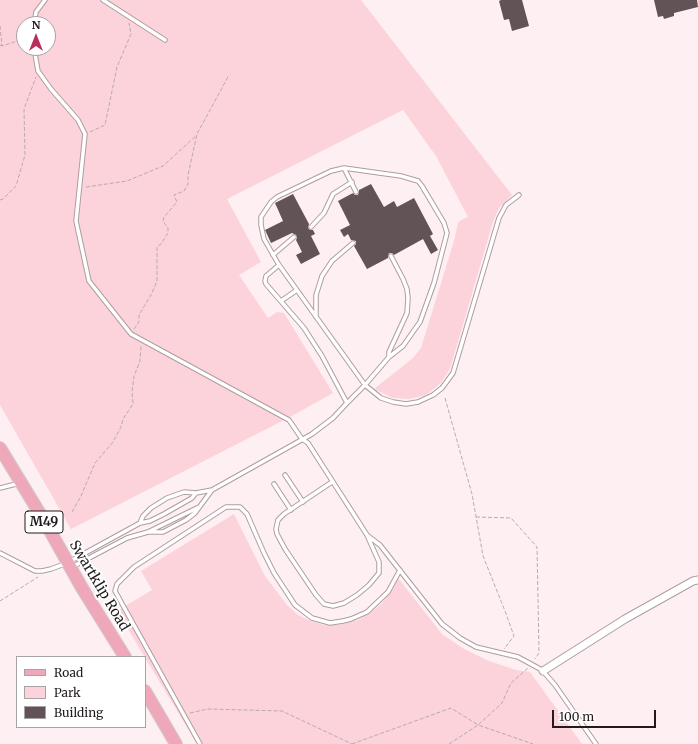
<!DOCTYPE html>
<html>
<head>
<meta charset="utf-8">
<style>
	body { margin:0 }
	#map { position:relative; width:698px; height:744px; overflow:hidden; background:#feeff2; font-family:Merriweather,serif }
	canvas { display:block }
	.legend { position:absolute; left:16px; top:656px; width:130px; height:72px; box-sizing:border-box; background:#fff; border:1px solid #a6a4a4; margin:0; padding:5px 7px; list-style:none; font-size:12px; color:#211b1c }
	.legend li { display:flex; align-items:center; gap:8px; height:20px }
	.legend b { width:20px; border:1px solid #a6a4a4 }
	.north { position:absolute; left:16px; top:16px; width:40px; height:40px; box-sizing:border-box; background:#fff; border:1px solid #a6a4a4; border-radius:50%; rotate:0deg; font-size:11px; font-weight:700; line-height:16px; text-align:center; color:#211b1c }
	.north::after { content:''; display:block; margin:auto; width:14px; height:18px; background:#ba2c5c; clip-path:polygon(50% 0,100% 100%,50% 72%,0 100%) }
	.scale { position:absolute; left:552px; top:710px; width:104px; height:18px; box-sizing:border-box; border:2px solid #211b1c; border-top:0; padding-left:5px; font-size:12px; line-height:14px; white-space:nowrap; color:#211b1c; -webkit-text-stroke:3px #fff; paint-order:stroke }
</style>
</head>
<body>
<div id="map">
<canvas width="698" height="744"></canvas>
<ul class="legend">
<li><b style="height:5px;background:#eea8b9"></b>Road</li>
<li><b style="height:11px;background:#fcd3da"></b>Park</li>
<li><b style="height:11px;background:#625356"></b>Building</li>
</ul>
<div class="north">N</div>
<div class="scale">100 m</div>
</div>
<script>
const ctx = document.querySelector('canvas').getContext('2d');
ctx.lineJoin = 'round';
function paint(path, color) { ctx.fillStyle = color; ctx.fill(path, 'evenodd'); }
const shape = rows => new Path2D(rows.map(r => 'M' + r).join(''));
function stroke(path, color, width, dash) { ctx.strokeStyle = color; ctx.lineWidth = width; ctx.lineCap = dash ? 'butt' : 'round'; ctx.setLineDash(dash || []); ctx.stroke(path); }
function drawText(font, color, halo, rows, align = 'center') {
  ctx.font = font + ' Merriweather,serif'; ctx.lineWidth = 4; ctx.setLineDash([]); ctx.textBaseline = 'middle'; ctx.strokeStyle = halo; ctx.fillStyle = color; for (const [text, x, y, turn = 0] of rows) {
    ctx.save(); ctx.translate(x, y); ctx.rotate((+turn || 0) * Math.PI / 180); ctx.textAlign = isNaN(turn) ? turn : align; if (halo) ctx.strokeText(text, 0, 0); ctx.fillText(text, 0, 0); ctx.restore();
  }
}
const green = shape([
	[0,0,361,0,512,195,499,208,493,222,450,369,440,384,426,395,409,399,393,398,374,389,413,358,421,348,454,241,458,223,461,220,468,217,436,156,403,110,227,199,261,262,239,275,268,318,277,312,284,313,333,393,290,417,71,529,0,405],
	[24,24,48,24,48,48,24,48],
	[234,514,265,576,287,605,298,615,311,621,324,625,338,625,358,620,370,613,381,604,391,592,398,578,442,634,464,649,489,661,516,670,530,672,582,744,197,744,117,611,152,590,141,571]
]);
const building = shape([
	[501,0,522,0,529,26,512,31,509,19,504,20,499,1],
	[654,0,697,0,698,7,674,13,674,16,664,19,663,16,658,17],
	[371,184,384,207,394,201,397,207,414,198,433,234,430,236,438,250,431,254,423,239,394,255,392,253,389,253,388,258,367,269,354,246,356,244,356,241,351,240,348,234,344,237,340,230,350,225,338,201,353,193,355,195,358,195,359,190],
	[293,194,309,224,308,228,310,230,313,230,315,234,311,236,320,254,301,264,296,255,302,252,296,240,297,238,296,235,292,233,271,243,265,230,283,221,275,203]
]);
const path = shape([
	[0,26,2,46],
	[0,45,2,46,24,39],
	[90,132,105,125,117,67,131,34,129,23],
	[86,187,127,181,163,166,197,135],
	[0,200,3,199,16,186,25,155,24,109,36,77],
	[134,329,139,322,139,315,152,293,157,281,157,247,161,244,168,233,168,228,163,221,164,217,177,202,174,195,184,191,188,184,188,175,197,134,229,75],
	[445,398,472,494,483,556,505,611,514,636,504,649],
	[72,512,81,496,95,463,113,442,121,427,123,419,133,404,132,392,134,376,140,361,141,347,139,345],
	[476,517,511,518,537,547,539,653,535,659],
	[0,601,38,577],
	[190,713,208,709,282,711,352,744],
	[352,744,451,708,478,725,502,703,511,683,528,668],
	[449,744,478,725,533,744]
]);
const service = shape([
	[103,0,165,40],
	[34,24,36,12,45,0],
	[34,48,38,71,51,89,78,120,85,134,76,221,89,281,131,334,289,420,302,439,308,443,367,535,379,562,379,573,369,585,357,595,344,603,333,606,324,604,316,595,285,549,277,534,276,529,278,520,284,514,332,482],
	[344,168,356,192],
	[311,227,324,213,333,194,352,182],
	[273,255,294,237],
	[279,265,266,276,265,281,266,284,304,328,322,356,347,403],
	[281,301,297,290],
	[316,317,316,295,322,276,332,261,353,243],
	[389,357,389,352,407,313,408,298,407,289,403,279,391,256],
	[285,475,303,502],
	[274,484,291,510],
	[0,488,20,483],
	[140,523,143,516,151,508,167,498,184,492,196,493,212,490,312,434,333,418,347,403,365,385,389,357,403,346,420,322,434,283,447,233,444,223,422,186,418,181,401,176,344,168,331,171,306,183,277,197,271,202,261,217,261,225,264,239,279,265,365,385,381,398,393,402,406,404,418,402,433,395,442,388,453,373,499,218,506,205,519,195],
	[148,532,163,532,186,520,195,513,212,490],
	[368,536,380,545,442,624,460,638,476,647,518,657,542,670,555,685,596,744],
	[0,553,35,571,42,571,51,569,67,563,140,523,150,521,164,514,192,498,196,493],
	[72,567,127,538,148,532,199,507],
	[200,744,115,591,117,584,134,567,226,507,240,507,247,514,264,553,274,573,295,605,312,618,330,623,343,621,351,619,367,612,388,592,400,570]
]);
const minor = shape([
	[543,671,625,619,693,581,698,580]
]);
const primary = shape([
	[0,448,45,522,82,588,125,657],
	[145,691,176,744]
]);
const shields = [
	[44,522,38]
];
const shieldNames = [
	["M49",44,522]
];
const streetNames = [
	["Swartklip Road",99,586,59]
];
paint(green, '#fcd3da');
paint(building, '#625356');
stroke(service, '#ae9da0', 5.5);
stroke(minor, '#ae9da0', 9);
stroke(primary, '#d3d1d2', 14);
stroke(path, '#b7abad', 1, [4, 2]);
stroke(service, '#fff', 3.5);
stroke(minor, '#fff', 7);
stroke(primary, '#eea8b9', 12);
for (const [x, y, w] of shields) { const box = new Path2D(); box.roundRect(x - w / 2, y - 11, w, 22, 3); ctx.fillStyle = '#fff'; ctx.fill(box); stroke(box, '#211b1c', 1); }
drawText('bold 13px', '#211b1c', null, shieldNames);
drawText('14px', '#211b1c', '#fff', streetNames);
</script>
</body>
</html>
